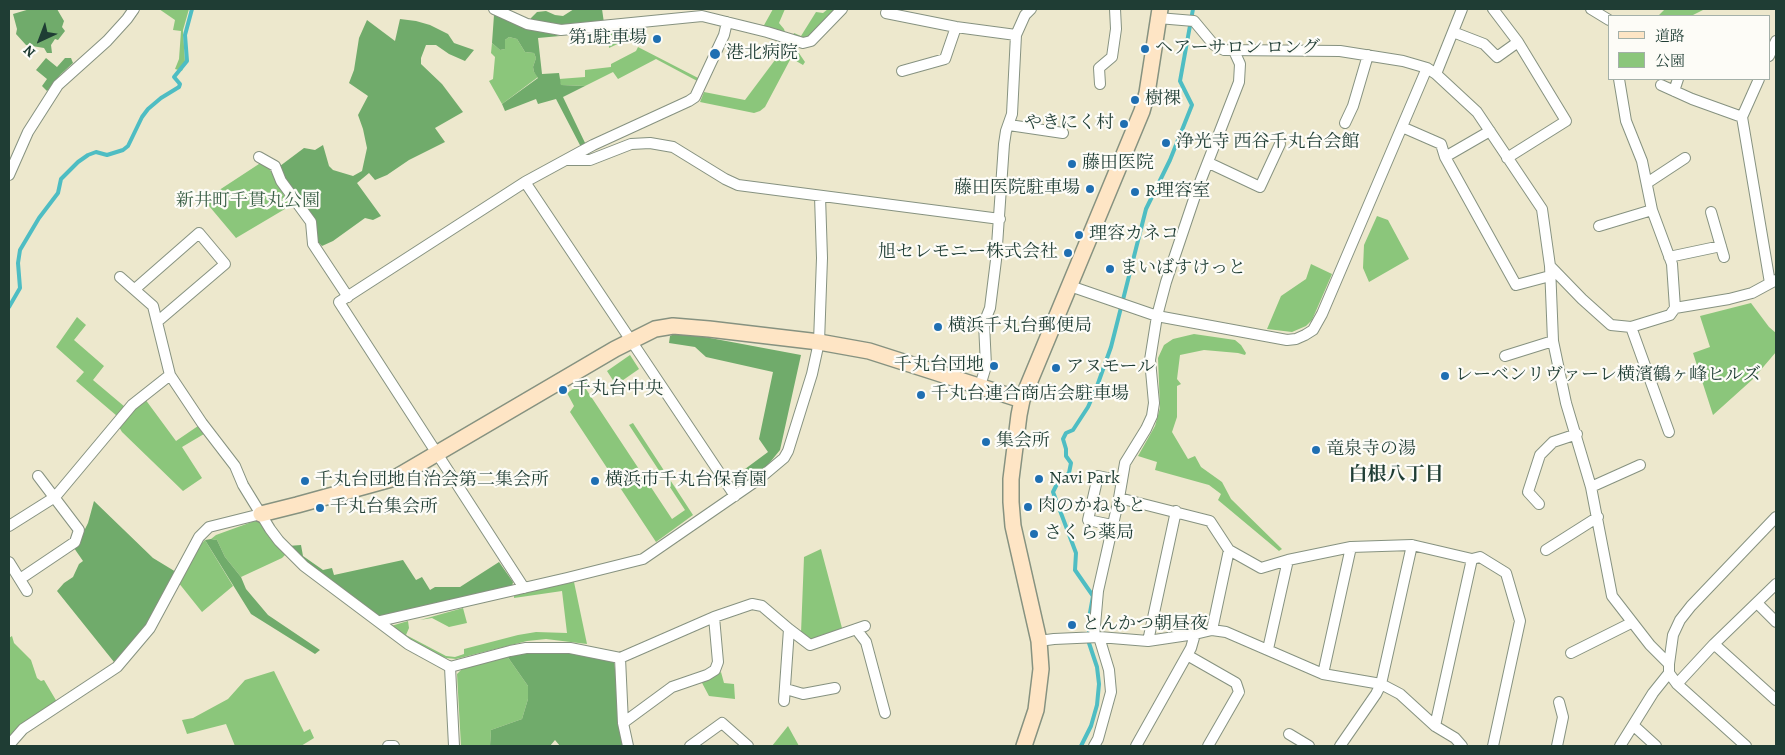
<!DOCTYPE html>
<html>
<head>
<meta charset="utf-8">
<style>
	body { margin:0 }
	#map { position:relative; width:1785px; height:755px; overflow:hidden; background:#ede8cd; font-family:Alegreya,"Noto Serif JP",serif }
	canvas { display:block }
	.frame { position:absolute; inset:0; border:10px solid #1f3d34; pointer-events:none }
	.legend { position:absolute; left:1608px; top:15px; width:162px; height:65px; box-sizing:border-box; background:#fdfcf7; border:1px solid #a4b0a9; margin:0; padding:6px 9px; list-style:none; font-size:15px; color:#1f3d34 }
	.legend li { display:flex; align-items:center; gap:10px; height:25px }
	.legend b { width:25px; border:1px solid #a4b0a9 }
	.north { position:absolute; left:15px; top:15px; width:50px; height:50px; -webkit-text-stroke:4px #fdfcf7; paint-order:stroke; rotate:223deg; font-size:14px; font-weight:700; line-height:20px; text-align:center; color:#1f3d34 }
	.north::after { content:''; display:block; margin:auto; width:18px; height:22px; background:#1f3d34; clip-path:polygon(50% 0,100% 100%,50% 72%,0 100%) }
</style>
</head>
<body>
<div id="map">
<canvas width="1785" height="755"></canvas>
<div class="frame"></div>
<ul class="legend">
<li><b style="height:6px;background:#fee5c5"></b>道路</li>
<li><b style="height:14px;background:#8bc67b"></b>公園</li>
</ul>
<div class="north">N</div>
</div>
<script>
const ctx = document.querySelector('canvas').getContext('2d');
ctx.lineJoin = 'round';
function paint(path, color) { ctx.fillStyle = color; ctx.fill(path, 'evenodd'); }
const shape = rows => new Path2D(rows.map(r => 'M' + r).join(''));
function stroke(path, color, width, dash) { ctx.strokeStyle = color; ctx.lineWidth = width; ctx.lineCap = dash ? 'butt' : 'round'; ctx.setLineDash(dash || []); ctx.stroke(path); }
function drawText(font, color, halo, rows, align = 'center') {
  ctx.font = font + ' Alegreya,"Noto Serif JP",serif'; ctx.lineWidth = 4.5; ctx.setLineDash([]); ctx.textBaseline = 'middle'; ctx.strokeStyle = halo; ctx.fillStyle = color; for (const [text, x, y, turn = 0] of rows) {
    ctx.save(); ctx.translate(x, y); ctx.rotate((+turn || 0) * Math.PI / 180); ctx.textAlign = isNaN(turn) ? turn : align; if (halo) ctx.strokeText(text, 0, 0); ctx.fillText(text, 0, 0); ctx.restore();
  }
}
const green = shape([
	[159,9,189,9,183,30,185,62,182,71,175,69,179,59,181,31,173,30,175,20],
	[773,9,785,9,779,23,784,29,785,32,763,27],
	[828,9,835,9,809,38,804,40,793,36,794,33,801,36,816,12,823,13],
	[1665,9,1705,9,1691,16,1658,16],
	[647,25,645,31,609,48,608,30],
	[509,37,517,39,525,52,534,53,536,58,533,67,534,72,538,77,502,104,489,81,493,79,495,57,491,53,492,43,500,50,505,49,505,40],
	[790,40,805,62,803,65,791,58,765,107,760,111,754,113,700,102,704,92,745,100],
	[638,47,702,80,701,83,656,59,618,79,613,72,585,86,561,85,559,79,585,77,585,70,611,67,611,64,636,51],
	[262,162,269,168,290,206,236,238,204,200],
	[1377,216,1388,220,1409,259,1369,282,1363,268,1364,245],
	[1311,264,1332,274,1312,320,1306,326,1292,332,1267,329,1281,296,1306,279],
	[1751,303,1769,327,1776,333,1776,352,1753,379,1713,415,1693,353,1710,347,1700,316],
	[77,317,86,325,74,340,104,366,93,380,125,407,117,416,76,381,84,372,56,347],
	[1194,334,1235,340,1241,345,1246,353,1245,355,1238,353,1204,350,1180,355,1177,379,1181,384,1177,386,1177,417,1172,432,1188,459,1195,456,1201,467,1222,482,1231,499,1282,549,1279,551,1218,500,1221,494,1209,485,1155,470,1157,462,1138,456,1155,426,1160,408,1158,358,1164,345,1173,339],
	[630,355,639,369,616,385,607,371],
	[587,380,591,386,586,389,672,519,685,510,629,425,633,423,693,515,656,542,570,412,574,406,567,393],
	[145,399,176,441,198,426,204,434,182,447,202,478,183,491,122,432,119,427,135,408],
	[260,519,286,554,282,558,241,577,225,557,217,540,211,539,216,535],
	[205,540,233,586,202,612,178,582,195,550],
	[821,549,842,628,810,641,801,633,804,557],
	[574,582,587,644,546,639,527,641,456,659,446,658,432,652,409,640,391,626,408,621,409,628,406,635,446,656,455,657,464,654,464,649,518,635,536,632,567,633,562,591,514,598,514,594],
	[463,608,467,623,449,627,432,618,420,620],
	[12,636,14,643,31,660,37,678,41,681,44,680,57,702,9,740,9,638],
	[507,656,528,686,528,699,522,719,491,730,490,746,461,746,457,674,462,669],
	[274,671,304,732,310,729,314,738,301,746,235,746,226,724,187,734,182,720,193,718,228,699,245,680],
	[721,672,724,683,734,684,735,699,709,696,701,681,710,679],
	[788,726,799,746,772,746]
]);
const forest = shape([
	[30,9,57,9,64,21,62,27,65,31,58,40,55,39,51,45,52,53,47,53,44,48,26,45,16,34,17,29,13,14],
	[574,9,602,9,604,23,561,28,530,22,531,18,537,12,546,11,555,15,563,16],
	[494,15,525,27,560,36,538,38,542,74,559,73,561,85,585,86,563,97,587,147,582,149,556,99,538,104,536,99,505,111,502,104,538,78,534,72,533,67,536,58,534,53,525,52,517,39,509,37,505,40,505,49,500,50,492,43],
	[400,19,416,21,430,25,448,34,454,43,474,50,465,61,449,54,436,45,426,45,421,58,421,64,442,84,463,112,435,128,445,142,409,160,387,175,375,180,369,173,357,183,381,216,373,220,365,218,333,241,322,246,318,242,315,223,308,208,292,193,280,166,304,148,315,150,323,145,329,166,333,170,353,176,362,171,367,148,363,129,358,115,368,96,349,83,354,70,359,38,367,20,395,41],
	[46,58,57,67,65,58,71,58,73,63,61,74,47,91,42,86,47,79,36,70],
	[678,332,801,355,780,450,767,466,751,478,745,469,768,452,759,439,773,372,706,357,695,347,669,343,670,336],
	[94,501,153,558,176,572,143,631,114,662,57,591,64,583,73,577,79,564,83,561,74,548,80,544,83,533,88,523],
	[211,539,217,540,225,557,241,577,246,589,268,615,320,650,315,654,251,614,205,540],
	[301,545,303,556,323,570,332,568,334,575,403,560,416,580,422,577,430,590,435,587,460,587,499,562,513,582,512,587,380,617,307,564,288,546],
	[554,650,614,661,624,746,560,746,555,740,550,746,490,746,491,730,522,719,528,699,528,686,507,656,532,651]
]);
const stream = shape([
	[9,307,20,288,18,263,20,250,39,218,58,193,61,179,78,162,88,155,96,152,107,155,123,150,128,146,142,117,148,109,161,98,179,87,180,84,174,77,187,61,185,35,192,9],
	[1081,746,1091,726,1097,705,1099,684,1097,667,1089,643,1089,618,1093,596,1075,570,1076,553,1053,492,1057,484,1069,473,1071,463,1066,456,1066,449,1063,439,1066,433,1073,430,1088,407,1096,389,1111,347,1146,209,1170,160,1192,105,1180,81,1193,9]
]);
const street = shape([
	[494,9,527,24,561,30,702,16,767,32,803,43,811,41,842,9],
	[1493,9,1518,42,1566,121,1507,158],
	[1591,9,1609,20],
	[886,13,956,27,1016,35],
	[1158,18,1194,21,1214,45,1224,50,1340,51,1403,61,1427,68,1436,74,1477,112,1542,209,1550,266,1582,299,1611,325,1631,327,1670,315,1675,308,1729,299,1752,293,1776,280],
	[1453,32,1484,44,1497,57,1518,42],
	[1769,56,1776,41],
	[902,71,945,59,956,27],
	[1436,74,1462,9],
	[1619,79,1626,121,1642,161,1652,210,1672,264,1675,308],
	[1759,79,1742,117,1770,283],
	[1100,84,1099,68,1112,57,1116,29,1115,9],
	[1661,85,1692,99,1742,117],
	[1674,91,1678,79],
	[1345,123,1353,106,1368,55],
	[1009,125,1063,133],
	[1402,127,1441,144,1445,157,1516,285,1550,276],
	[259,157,275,166,281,181,311,222,313,244,348,297],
	[1445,157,1490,131],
	[567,160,590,160,631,144,650,143,673,147,725,179,738,185,1000,219],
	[1209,163,1260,187,1280,144],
	[9,175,28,132,58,85,107,41,127,19,134,9],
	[525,182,735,496],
	[1647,183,1685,158],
	[1711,212,1724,257],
	[1599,226,1652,210],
	[1669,257,1721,246],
	[1550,266,1553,341,1566,403,1591,487,1612,596,1650,645,1669,664],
	[120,277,153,306,170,375,202,423,235,466,243,485,270,529,279,541,304,566,408,644,450,667,510,651,526,648,570,648,620,658,714,617,752,604,762,606,789,629,784,701],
	[1070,286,1157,316,1287,340,1296,339,1305,335,1313,330,1322,314,1427,68],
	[135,289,199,233,225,264,157,322],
	[1631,327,1669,432],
	[1505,356,1553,341],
	[980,386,986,366,984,323,990,308,996,260,1004,144,1006,131,1012,114,1016,35,1025,15,1031,9],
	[1591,487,1640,465],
	[1119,498,1210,521,1229,550,1261,568,1288,560,1351,547,1412,545,1472,559,1480,557,1506,573,1520,621,1493,746],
	[1539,504,1528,492,1540,455,1553,442,1577,434],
	[1112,525,1088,520,1098,476,1122,481],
	[9,526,55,497,132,405,170,375],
	[1546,550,1598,517],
	[9,562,27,591],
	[20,579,75,542,79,530,38,476],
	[524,588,339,302,525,182,593,145,689,101,695,97,724,35,727,22],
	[1757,603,1776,622],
	[380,621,567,578,643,559,759,479,784,458,788,451,812,374,819,342,822,258,820,196],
	[789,629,810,645,865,626],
	[856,629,866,642,885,713],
	[1212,630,1229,550],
	[1094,637,1098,591,1119,498,1125,463,1146,429,1152,416,1154,403,1150,360,1157,316,1166,282,1197,190,1239,82,1240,64,1234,51],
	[1039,641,1054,639,1099,637,1148,641,1195,634,1212,630,1226,632,1323,674,1381,684,1400,694,1435,726,1455,738,1462,746],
	[1148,641,1176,511],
	[1714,644,1776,700],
	[1268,649,1288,560],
	[1571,653,1631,623],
	[1187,655,1236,683,1239,692,1208,746],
	[620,658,623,723,628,746],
	[450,667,454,746],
	[1323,674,1351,547],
	[1677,684,1714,644,1776,584],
	[786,689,803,694,835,688],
	[623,723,672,687,707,675,715,670,718,662,714,617],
	[1633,725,1656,746],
	[1435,726,1472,559],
	[1289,734,1309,746],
	[9,745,23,729,117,667,150,628,199,537,209,527,261,514],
	[388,746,394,746],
	[690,746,722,723,748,746],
	[1094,746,1098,739,1111,692,1109,670,1099,637],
	[1136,746,1191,648,1195,634],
	[1340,746,1376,694,1381,684,1412,545],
	[1557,746,1563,717,1559,702],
	[1620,746,1653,693,1669,673],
	[1746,746,1677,684,1669,673,1669,664,1673,635,1680,620,1691,606,1776,517]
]);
const secondary = shape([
	[261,514,297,505,395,478,615,349,655,329,673,326,709,329,819,342,869,351,1022,400],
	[1024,746,1036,710,1041,669,1039,641,1013,526,1011,502,1011,479,1019,415,1022,400,1142,111,1147,93,1160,9]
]);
const markers = [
	[657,39,5,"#1f6fb2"],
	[1145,49,5,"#1f6fb2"],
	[715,54,6,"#1f6fb2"],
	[1135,100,5,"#1f6fb2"],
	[1124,124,5,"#1f6fb2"],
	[1166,143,5,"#1f6fb2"],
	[1072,164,5,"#1f6fb2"],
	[1090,189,5,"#1f6fb2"],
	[1135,192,5,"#1f6fb2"],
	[1079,235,5,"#1f6fb2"],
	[1068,253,5,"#1f6fb2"],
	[1110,269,5,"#1f6fb2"],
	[938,327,5,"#1f6fb2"],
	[994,366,5,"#1f6fb2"],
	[1056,368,5,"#1f6fb2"],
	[1445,376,5,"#1f6fb2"],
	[563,390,5,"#1f6fb2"],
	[921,395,5,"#1f6fb2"],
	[986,442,5,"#1f6fb2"],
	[1316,450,5,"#1f6fb2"],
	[1039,479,5,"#1f6fb2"],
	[305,481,5,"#1f6fb2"],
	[595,481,5,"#1f6fb2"],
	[1028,507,5,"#1f6fb2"],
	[320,508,5,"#1f6fb2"],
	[1034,534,5,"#1f6fb2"],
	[1072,625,5,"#1f6fb2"]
];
const poiNames = [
	["第1駐車場",647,39,"right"],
	["ヘアーサロン ロング",1155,49],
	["港北病院",726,54],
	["樹裸",1145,100],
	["やきにく村",1114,124,"right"],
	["浄光寺 西谷千丸台会館",1176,143],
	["藤田医院",1082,164],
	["藤田医院駐車場",1080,189,"right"],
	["R理容室",1145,192],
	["理容カネコ",1089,235],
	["旭セレモニー株式会社",1058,253,"right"],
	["まいばすけっと",1120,269],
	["横浜千丸台郵便局",948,327],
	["千丸台団地",984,366,"right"],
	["アヌモール",1066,368],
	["レーベンリヴァーレ横濱鶴ヶ峰ヒルズ",1455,376],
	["千丸台中央",573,390],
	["千丸台連合商店会駐車場",931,395],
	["集会所",996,442],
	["竜泉寺の湯",1326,450],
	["Navi Park",1049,479],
	["千丸台団地自治会第二集会所",315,481],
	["横浜市千丸台保育園",605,481],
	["肉のかねもと",1038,507],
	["千丸台集会所",330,508],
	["さくら薬局",1044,534],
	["とんかつ朝昼夜",1082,625]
];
const parkNames = [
	["新井町千貫丸公園",248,202]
];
const neighbourhoodNames = [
	["白根八丁目",1396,475]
];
paint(green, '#8bc67b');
paint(forest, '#70ab6b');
stroke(stream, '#4ebdc3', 4);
stroke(street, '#869280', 12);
stroke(secondary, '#869280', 18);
stroke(street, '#fff', 10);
stroke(secondary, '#fee5c5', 15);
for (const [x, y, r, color] of markers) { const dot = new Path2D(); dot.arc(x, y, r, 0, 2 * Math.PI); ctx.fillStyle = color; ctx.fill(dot); stroke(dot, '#fdfcf7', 2); }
drawText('18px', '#1f3d34', '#fdfcf7', poiNames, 'left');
drawText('18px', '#3a5f46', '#fdfcf7', parkNames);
drawText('bold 19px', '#1f3d34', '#fdfcf7', neighbourhoodNames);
</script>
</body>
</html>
